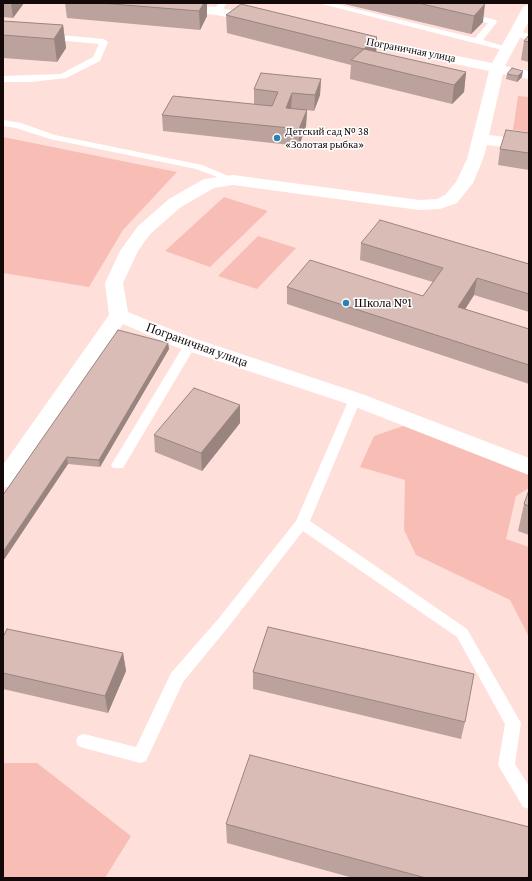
<!DOCTYPE html>
<html>
<head>
<meta charset="utf-8">
<style>
	body { margin:0 }
	#map { position:relative; width:532px; height:881px; overflow:hidden; background:#ffdfda; font-family:"Crimson Pro",serif }
	canvas { display:block }
	.frame { position:absolute; inset:0; border:4px solid #130908; pointer-events:none }
</style>
</head>
<body>
<div id="map">
<canvas width="532" height="881"></canvas>
<div class="frame"></div>
</div>
<script>
const ctx = document.querySelector('canvas').getContext('2d');
ctx.lineJoin = 'round';
function paint(path, color) { ctx.fillStyle = color; ctx.fill(path, 'evenodd'); }
const shape = rows => new Path2D(rows.map(r => 'M' + r).join(''));
function stroke(path, color, width, dash) { ctx.strokeStyle = color; ctx.lineWidth = width; ctx.lineCap = dash ? 'butt' : 'round'; ctx.setLineDash(dash || []); ctx.stroke(path); }
function drawText(font, color, halo, rows, align = 'center') {
  ctx.font = font + ' "Crimson Pro",serif'; ctx.lineWidth = 3; ctx.setLineDash([]); ctx.textBaseline = 'middle'; ctx.strokeStyle = halo; ctx.fillStyle = color; for (const [text, x, y, turn = 0] of rows) {
    ctx.save(); ctx.translate(x, y); ctx.rotate((+turn || 0) * Math.PI / 180); ctx.textAlign = isNaN(turn) ? turn : align; if (halo) ctx.strokeText(text, 0, 0); ctx.fillText(text, 0, 0); ctx.restore();
  }
}
const green = shape([
	[518,96,529,97,529,132,513,130],
	[3,137,177,172,123,230,89,287,3,273],
	[224,197,268,211,210,267,165,251],
	[258,236,296,248,257,289,218,276],
	[403,426,529,475,529,488,516,496,506,539,529,547,529,637,510,600,416,555,404,530,405,480,360,467,374,436],
	[3,763,37,763,131,836,105,878,3,878]
]);
const service = shape([
	[219,3,227,3,220,13,214,13,213,11,219,3],
	[318,3,332,3,475,38,488,23,464,17,463,15,467,13,496,20,497,22,483,40,510,48,506,51,318,3],
	[514,30,529,34,529,40,511,35,511,31,514,30],
	[49,34,104,39,108,42,100,61,66,78,31,82,3,82,3,76,61,74,93,57,99,44,46,39,45,37,49,34],
	[3,120,21,123,55,135,202,165,238,180,233,183,196,169,50,139,16,128,3,126,3,120],
	[190,341,196,345,123,468,113,468,111,465,113,462,184,345,190,341],
	[355,395,359,396,361,399,310,521,467,629,521,723,515,764,529,786,529,809,523,807,498,765,505,724,457,637,303,531,229,626,183,682,146,761,140,763,84,748,78,746,76,741,78,736,84,734,136,747,171,673,219,618,296,521,349,399,351,396,355,395]
]);
const minor = shape([
	[177,4,217,7,262,17,264,20,262,23,257,24,217,15,172,11,170,8,172,5,177,4],
	[529,5,529,21,505,66,529,71,529,79,503,74,489,135,529,140,529,150,487,145,483,159,473,183,457,203,440,209,419,210,233,185,214,188,181,207,150,234,138,251,123,283,128,312,190,337,362,394,529,458,529,475,348,404,176,347,123,324,23,472,11,486,3,488,3,465,109,315,105,283,120,251,138,226,169,199,204,179,233,175,419,200,437,199,445,195,456,182,467,159,489,71,348,42,343,41,341,38,343,35,348,34,492,63,522,9,524,6,529,5]
]);
const wall = shape([
	[3,3,24,3,13,18,3,17],
	[65,3,207,3,207,16,200,30,67,18],
	[340,3,481,3,483,22,471,34],
	[226,15,377,37,376,52,466,72,464,92,452,104,350,79,351,65,227,33],
	[3,21,63,25,66,48,57,62,3,58],
	[529,35,529,62,521,60,524,41],
	[507,74,522,77,517,82,506,79],
	[321,79,320,95,314,111,307,110,306,126,299,146,163,131,162,115,254,105,254,89],
	[529,133,529,170,498,165,500,149],
	[361,243,529,264,529,312,474,295,465,309,529,329,529,384,287,304,287,287,423,296,433,282,360,260],
	[168,343,169,349,100,467,68,464,3,561,3,495],
	[240,405,240,423,202,471,155,452,154,435],
	[529,490,529,535,518,531,524,504],
	[3,637,123,653,126,671,108,713,3,689],
	[253,672,465,722,461,739,253,689],
	[226,824,528,878,353,878,227,843]
]);
const shadedWall = shape([
	[11,3,24,3,13,18],
	[204,3,207,3,207,16,200,30,199,11],
	[485,4,483,22,471,34,474,16],
	[63,25,66,48,57,62,54,39],
	[377,37,376,55,364,49],
	[523,71,522,77,517,82,518,76],
	[466,72,464,92,452,104,454,85],
	[321,79,320,95,314,111,315,95],
	[292,93,291,109,286,108],
	[307,110,306,126,299,146,299,129],
	[477,278,474,295,456,324,458,307],
	[168,343,169,349,100,467,99,460],
	[240,405,240,423,202,471,201,453],
	[67,457,68,464,3,561,3,552],
	[123,653,126,671,108,713,105,696]
]);
const building = shape([
	[100,3,204,3,199,11,100,3],
	[418,3,481,3,485,4,474,16,418,3],
	[241,4,377,37,364,49,226,15,241,4],
	[3,21,63,25,54,39,3,35,3,21],
	[529,35,529,42,524,41,529,35],
	[364,49,466,72,454,85,351,60,364,49],
	[512,68,523,71,518,76,507,74,512,68],
	[261,73,321,79,315,95,292,93,286,108,307,110,299,129,162,115,173,96,272,106,278,92,254,89,261,73],
	[506,130,529,133,529,153,500,149,506,130],
	[380,220,529,264,529,294,477,278,458,307,529,329,529,365,287,287,310,260,423,296,443,268,361,243,380,220],
	[118,330,168,343,99,460,67,457,3,552,3,495,118,330],
	[194,388,240,405,201,453,154,435,194,388],
	[529,490,529,506,524,504,529,490],
	[268,627,474,674,465,722,253,672,268,627],
	[7,629,123,653,105,696,3,673,3,637,7,629],
	[250,755,529,827,529,870,528,878,426,878,226,824,250,755]
]);
const markers = [
	[277,138,4,"#2b81b0"],
	[346,303,4,"#2b81b0"]
];
const farStreetnames = [
	["Пограничная улица",411,50,11]
];
const farPoinames = [
	["Детский сад № 38",285,132],
	["«Золотая рыбка»",285,145]
];
const poiNames = [
	["Школа №1",354,303]
];
const streetNames = [
	["Пограничная улица",197,345,20]
];
paint(green, '#f8beb6');
paint(service, '#fff');
paint(minor, '#fff');
paint(wall, '#bba29d');
paint(shadedWall, '#998480');
paint(building, '#dabcb7');
stroke(building, '#998480', 1);
for (const [x, y, r, color] of markers) { const dot = new Path2D(); dot.arc(x, y, r, 0, 2 * Math.PI); ctx.fillStyle = color; ctx.fill(dot); stroke(dot, '#fff', 1.5); }
drawText('11px', '#130908', '#fff', farStreetnames);
drawText('11px', '#130908', '#fff', farPoinames, 'left');
drawText('13px', '#130908', '#fff', poiNames, 'left');
drawText('13px', '#130908', '#fff', streetNames);
</script>
</body>
</html>
